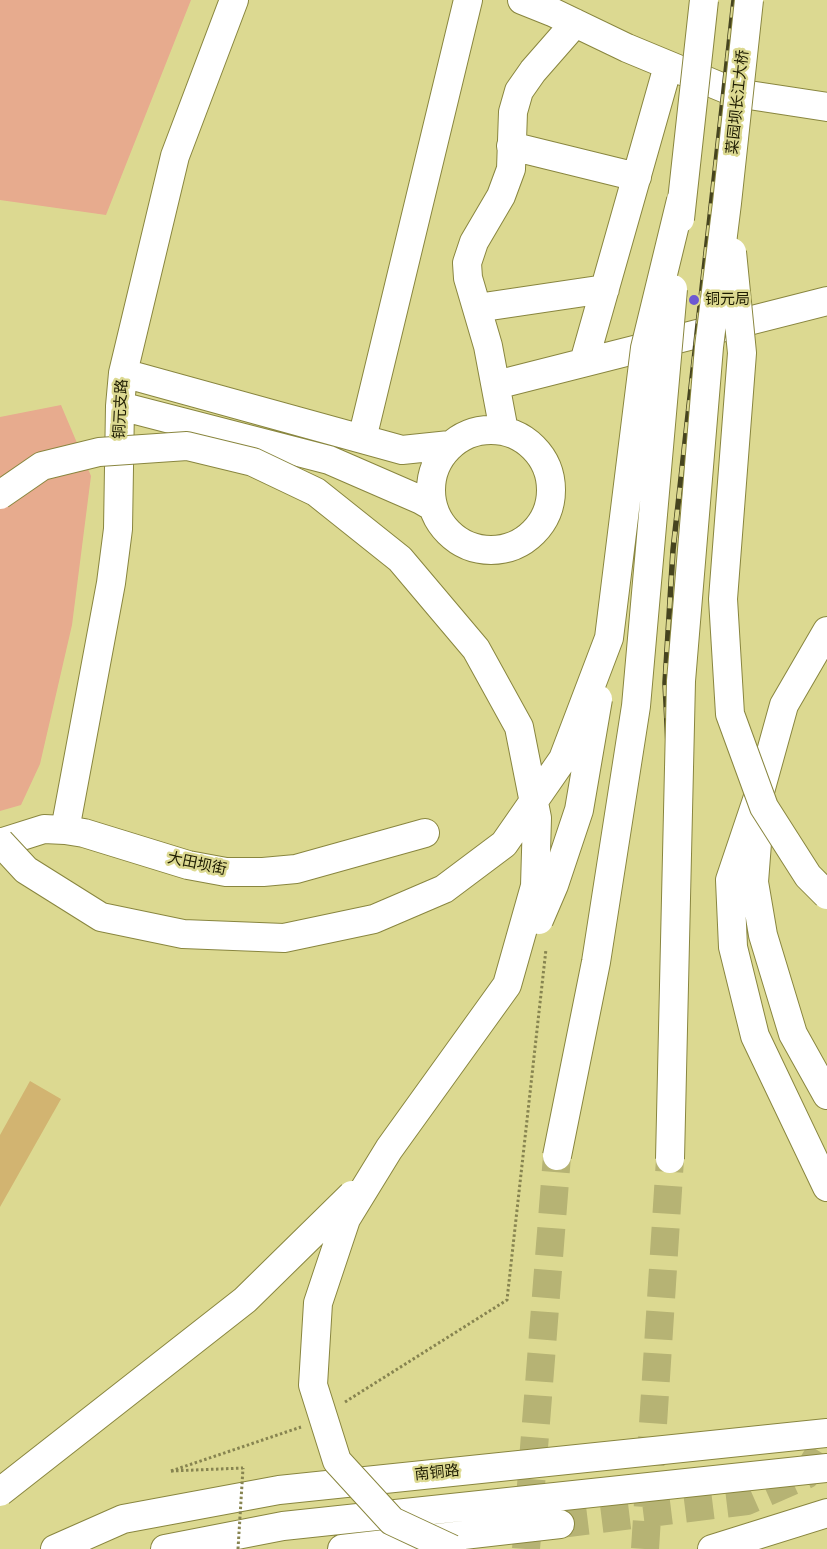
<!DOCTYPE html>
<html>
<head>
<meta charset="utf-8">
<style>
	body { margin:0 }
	canvas { display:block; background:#dcd991 }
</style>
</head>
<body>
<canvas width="827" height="1549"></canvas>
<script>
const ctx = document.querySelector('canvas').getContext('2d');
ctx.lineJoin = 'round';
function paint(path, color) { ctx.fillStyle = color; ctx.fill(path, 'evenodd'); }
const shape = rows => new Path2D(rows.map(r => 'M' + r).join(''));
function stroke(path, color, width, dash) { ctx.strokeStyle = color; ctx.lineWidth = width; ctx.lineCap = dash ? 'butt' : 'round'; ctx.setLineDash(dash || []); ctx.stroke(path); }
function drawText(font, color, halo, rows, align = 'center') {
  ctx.font = font + ' Karla,"Noto Sans SC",sans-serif'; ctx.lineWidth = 5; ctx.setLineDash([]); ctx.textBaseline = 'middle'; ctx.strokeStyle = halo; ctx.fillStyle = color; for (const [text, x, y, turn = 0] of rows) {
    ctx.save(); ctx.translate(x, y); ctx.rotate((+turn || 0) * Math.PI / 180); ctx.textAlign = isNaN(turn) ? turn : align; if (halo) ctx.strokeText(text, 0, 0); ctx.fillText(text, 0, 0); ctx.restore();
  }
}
const green = shape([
	[0,0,191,0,106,215,0,200],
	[61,405,91,476,72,625,40,764,21,805,0,811,0,417]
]);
const building = shape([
	[30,1081,61,1099,0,1207,0,1135]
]);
const majorTunnel = shape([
	[560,1524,747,1501,806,1475,827,1440],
	[526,1549,557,1156],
	[645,1549,670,1159]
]);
const path = shape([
	[171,1471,243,1468]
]);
const minor = shape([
	[522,0,552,12,627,48,726,89,749,95,827,107],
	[511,146,637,177],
	[477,308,605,289],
	[584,362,668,66],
	[123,373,402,450,450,445],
	[496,385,827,301],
	[120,406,329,460,421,500,433,507],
	'431 490a60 60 0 1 1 120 0a60 60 0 1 1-120 0Z',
	[504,431,488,346,468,278,467,263,474,242,501,196,511,169,513,112,519,91,533,71,575,23],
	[362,439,468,0],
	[65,830,111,583,118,529,120,406,123,373,175,156,234,0],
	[0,843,44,829,65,830,84,833,188,865,226,872,263,872,296,869,425,833]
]);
const major = shape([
	[827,631,784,705,761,788,730,880,733,947,755,1036,827,1187],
	[758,830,754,882,763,935,793,1034,827,1095],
	[55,1549,123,1519,279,1490,827,1433],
	[165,1549,283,1526,827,1468],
	[342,1549,560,1524],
	[712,1549,827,1513]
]);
const rail = shape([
	[671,806,665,683,673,550,734,0],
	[686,809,680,674,688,550,747,0]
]);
const pathBridge = shape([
	[345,1402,507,1300,546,949],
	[171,1471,301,1427],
	[238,1549,243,1468]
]);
const majorBridge = shape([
	[680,219,704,0],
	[732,252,742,353,723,599,730,714,764,807,808,876,827,895],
	[0,495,42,466,99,452,187,446,253,462,316,492,400,559,476,649,519,727,537,818,535,886,507,985,389,1149,346,1219,318,1303,313,1385,337,1461,392,1521,452,1549],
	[0,842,26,870,101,917,183,934,284,938,374,919,444,889,504,844,563,759,609,638,645,348,681,200],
	[539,920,554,885,579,810,598,699],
	[557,1156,596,962,636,706,673,289],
	[670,1159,681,681,709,347,727,203,749,0],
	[0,1492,245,1300,352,1195]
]);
const markers = [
	[694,300,6,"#6d59d3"]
];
const streetNames = [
	["菜园坝长江大桥",738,102,-84],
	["铜元支路",121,409,-87],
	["大田坝街",197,864,12],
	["南铜路",437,1473,-6]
];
const poiNames = [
	["铜元局",705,300]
];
paint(green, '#e7ab8e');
paint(building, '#d2b471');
stroke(majorTunnel, '#b6b374', 28, [28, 14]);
stroke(minor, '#89863f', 30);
stroke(major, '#89863f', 30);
stroke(path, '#878450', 3, [2.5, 2.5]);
stroke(minor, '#fff', 28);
stroke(major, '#fff', 28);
stroke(rail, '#46441f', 5.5);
stroke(rail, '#dcd991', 4, [11]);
stroke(majorBridge, '#89863f', 30, []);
stroke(pathBridge, '#878450', 3, [2.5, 2.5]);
stroke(majorBridge, '#fff', 28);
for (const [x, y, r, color] of markers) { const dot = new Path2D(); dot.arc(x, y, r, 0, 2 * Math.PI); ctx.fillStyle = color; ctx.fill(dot); stroke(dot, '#dcd991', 2); }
drawText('15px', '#1d1b00', '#dcd991', streetNames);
drawText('15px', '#1d1b00', '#dcd991', poiNames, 'left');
</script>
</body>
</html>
